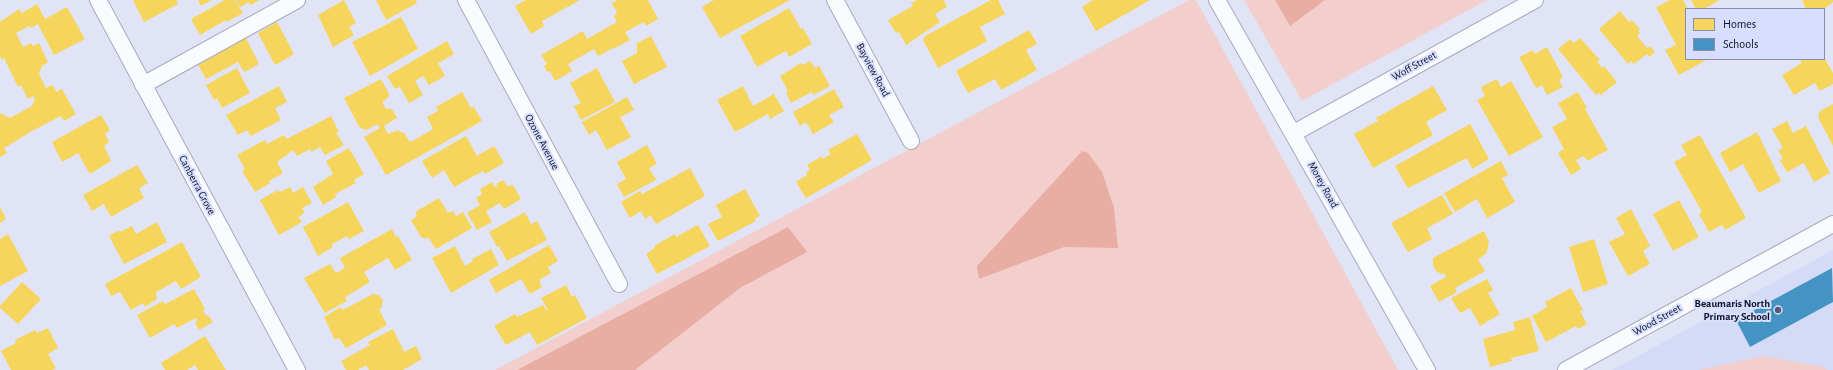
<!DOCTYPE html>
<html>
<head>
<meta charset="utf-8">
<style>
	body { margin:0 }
	#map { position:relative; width:1833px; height:370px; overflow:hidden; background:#e1e4f6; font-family:"Alegreya Sans",sans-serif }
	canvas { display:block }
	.legend { position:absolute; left:1685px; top:8px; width:140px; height:52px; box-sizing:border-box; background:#d8deff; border:1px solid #888ca7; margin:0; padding:5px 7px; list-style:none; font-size:12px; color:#0f1124 }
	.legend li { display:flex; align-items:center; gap:8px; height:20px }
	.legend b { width:20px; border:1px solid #888ca7 }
</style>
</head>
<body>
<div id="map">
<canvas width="1833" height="370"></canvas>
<ul class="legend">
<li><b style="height:11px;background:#f6d55c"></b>Homes</li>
<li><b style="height:11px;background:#4393c3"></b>Schools</li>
</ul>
</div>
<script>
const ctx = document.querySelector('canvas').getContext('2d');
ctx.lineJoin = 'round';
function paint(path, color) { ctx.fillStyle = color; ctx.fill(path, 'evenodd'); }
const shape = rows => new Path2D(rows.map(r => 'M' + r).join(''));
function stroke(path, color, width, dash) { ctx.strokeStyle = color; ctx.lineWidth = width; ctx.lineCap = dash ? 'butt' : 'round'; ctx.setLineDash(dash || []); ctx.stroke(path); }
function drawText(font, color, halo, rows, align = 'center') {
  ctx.font = font + ' "Alegreya Sans",sans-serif'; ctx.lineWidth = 4; ctx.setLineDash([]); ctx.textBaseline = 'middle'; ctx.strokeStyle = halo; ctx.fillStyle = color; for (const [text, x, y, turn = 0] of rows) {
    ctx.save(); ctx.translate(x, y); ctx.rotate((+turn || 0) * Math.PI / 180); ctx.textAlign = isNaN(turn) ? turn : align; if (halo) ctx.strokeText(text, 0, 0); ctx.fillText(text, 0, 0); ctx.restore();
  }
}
const built = shape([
	[1833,250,1833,370,1612,370]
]);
const green = shape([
	[1189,0,1196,0,1398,370,495,370],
	[1244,0,1487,0,1302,101],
	[1764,356,1823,367,1827,370,1698,370]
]);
const forest = shape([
	[1275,0,1325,0,1290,26],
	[1082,151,1088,153,1102,172,1114,208,1118,248,1064,247,979,279,977,266],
	[788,227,807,252,740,288,635,370,517,370]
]);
const homes = shape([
	[133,0,176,0,178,4,144,22],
	[198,0,212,0,201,6],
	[225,0,235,0,243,13,227,22,226,20,200,35,191,19],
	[236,0,260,0,250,5,249,2,240,7],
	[344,0,356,23,349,27,354,35,333,47,318,15],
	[376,0,416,0,417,3,386,20],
	[526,0,580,0,542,21,544,26,531,34,515,6],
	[617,0,648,0,658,19,646,26,644,22,625,32,630,40,613,49,613,48,598,56,594,49,568,64,572,71,555,81,550,71,547,72,544,66,547,64,541,55,583,31,587,39,617,22,614,16,617,13,612,3],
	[714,0,790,0,720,38,702,7],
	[917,0,944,0,947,7,935,14,940,22,906,45,899,32,896,33,888,20,913,6,911,3],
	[991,0,998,0,1005,14,980,27,987,41,938,68,923,40,925,36],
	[1093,0,1150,0,1096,31,1082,7],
	[1670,0,1683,0,1688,9,1686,9,1686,59,1708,59,1679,75,1665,50,1676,45,1656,7],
	[1691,0,1720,0,1704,9,1696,9],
	[1802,0,1833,0,1833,2,1824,9,1806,9],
	[37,4,45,19,67,7,85,39,54,55,38,24,31,28,29,26,16,33,23,47,31,43,33,46,39,43,48,62,42,66,39,74,46,88,52,85,57,92,62,89,76,114,64,121,61,116,32,131,4,148,7,153,0,157,0,113,10,118,32,106,35,99,33,96,28,99,21,85,18,87,4,58,2,60,0,56,0,22,19,9,27,22,22,13],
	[789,8,801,29,803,28,812,44,789,57,786,51,757,67,740,36],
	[1620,11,1629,22,1632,20,1640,29,1638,31,1640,33,1637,36,1647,48,1650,46,1655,52,1649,57,1647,54,1634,64,1631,61,1628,64,1599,29],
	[401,17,418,49,370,76,352,42],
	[277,22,294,54,275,65,258,33],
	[1029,30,1037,44,1026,50,1037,70,1001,90,995,79,968,93,956,71],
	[651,36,667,67,634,84,622,61,637,53,637,43],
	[246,38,259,64,244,72,238,62,206,79,198,65],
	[1580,38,1600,60,1597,62,1602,68,1604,66,1617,82,1601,95,1599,93,1596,95,1558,49,1570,39,1574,43],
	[447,41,454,54,438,63,445,76,429,85,423,76,415,81,423,95,409,103,400,87,395,89,387,76],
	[1547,47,1563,77,1559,80,1563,87,1547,95,1542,85,1536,88,1519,57,1533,50,1535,54],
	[1802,59,1825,59,1833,73,1833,84,1820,91,1815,83,1794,95,1782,75,1802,63,1800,60],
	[810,61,815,68,819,66,830,86,813,95,812,92,791,103,786,93,788,91,780,76,801,63,803,65],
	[237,68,250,93,222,108,217,98,214,100,206,85],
	[597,68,615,102,581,120,574,106,581,103,570,83],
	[381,79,389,94,388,98,382,102,386,109,392,109,397,118,384,126,388,134,392,132,395,132,396,130,404,133,410,142,418,138,433,129,427,117,438,111,436,107,462,92,471,108,474,107,482,121,386,175,364,137,380,128,377,124,367,130,360,128,344,98],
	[1497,79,1501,87,1511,81,1543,137,1509,156,1477,100,1485,96,1481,87],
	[279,86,287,102,275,108,281,120,251,136,247,130,238,135,226,115],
	[743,86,753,106,774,94,784,111,770,119,768,114,735,132,717,100],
	[1433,86,1447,110,1426,122,1433,135,1373,168,1354,134,1378,121,1376,118],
	[834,89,844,107,829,115,834,122,813,134,806,122,800,126,793,112],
	[1578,92,1587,108,1585,109,1608,150,1587,161,1584,156,1576,160,1581,169,1571,175,1558,153,1564,149,1552,127,1567,119,1558,103],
	[627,97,634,110,620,117,631,137,607,150,596,130,589,135,582,122],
	[1833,104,1833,146,1818,117,1820,111],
	[101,115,110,130,105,134,109,142,104,146,111,161,90,174,78,153,62,162,52,142],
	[331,116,339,132,336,133,344,145,325,155,320,147,311,152,310,149,297,156,293,150,277,162,283,173,269,181,270,183,255,192,242,171,245,169,237,155,265,140,267,144,284,135,287,139],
	[1787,121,1793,133,1806,126,1830,173,1814,182,1804,163,1787,172,1780,160,1783,158,1778,150,1783,148,1772,129],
	[1470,124,1489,159,1472,169,1467,158,1408,188,1395,166],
	[1757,132,1781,181,1759,193,1743,164,1730,172,1720,153],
	[857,134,872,160,806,198,796,182,807,175,806,172,810,170,807,165,822,156,823,159,831,154,828,150],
	[1700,135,1746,218,1725,230,1722,225,1709,232,1699,214,1702,212,1674,162,1687,155,1681,145],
	[466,136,477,156,494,146,504,163,485,174,483,171,454,187,444,170,432,178,422,161],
	[647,145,657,164,649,168,656,180,624,197,617,184,626,179,617,162],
	[349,148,364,174,354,180,356,183,335,194,336,197,323,205,313,187,333,174,326,161],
	[1501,161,1508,175,1502,178,1515,202,1487,218,1477,199,1455,212,1444,193],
	[137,165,148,183,139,188,144,198,111,217,104,204,92,211,83,195],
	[690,168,705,196,656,224,651,215,645,219,641,211,630,218,621,202,640,191,642,194],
	[503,180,507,186,513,185,521,199,504,209,500,203,486,211,492,222,477,230,467,213,480,205,476,198,482,194,480,189,492,182,495,187,498,186,496,184],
	[290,187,293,193,303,187,312,203,302,208,305,213,298,217,302,222,279,235,260,200,278,190,280,192],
	[745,189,760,216,755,218,756,221,718,241,708,224,722,217,716,205],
	[1442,195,1453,214,1427,228,1432,239,1408,252,1391,223],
	[439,198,448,213,453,211,456,216,463,212,472,228,436,249,428,237,426,239,421,237,411,220,417,216,415,212],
	[1679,200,1699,237,1673,251,1653,214],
	[348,202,364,231,349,239,347,236,332,244,333,247,318,256,303,227],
	[0,207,6,219,0,223],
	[1631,209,1650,246,1643,251,1650,264,1628,276,1609,242,1625,234,1616,218],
	[525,212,531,224,537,221,547,240,507,261,499,246,497,247,489,232],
	[157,222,167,242,124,264,109,236,119,230,120,232,132,226,136,234],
	[698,225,710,246,657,274,646,254,655,248,654,246,675,234,676,237],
	[392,229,396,237,398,236,412,260,395,270,388,258,364,272,370,282,345,297,347,301,325,313,304,278,330,264,336,273,345,268,340,258],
	[1484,231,1489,242,1486,254,1478,259,1485,271,1455,288,1457,292,1439,302,1430,286,1446,277,1444,273,1441,274,1436,271,1433,265,1433,258],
	[8,234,28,271,0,286,0,239],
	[1594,239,1608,284,1583,292,1569,247],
	[182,242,201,277,181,289,176,281,156,292,157,299,145,307,143,303,131,310,120,292,111,296,105,284],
	[549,245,558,261,548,267,551,273,539,280,542,287,530,294,521,279,496,293,489,280],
	[455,246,465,266,473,261,472,259,491,249,499,265,451,293,432,258],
	[1487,279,1493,290,1488,293,1500,314,1480,326,1470,308,1460,313,1451,298],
	[22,282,41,299,18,324,0,308,0,306],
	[566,285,572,297,575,295,587,318,537,345,530,332,506,345,494,326,515,314,517,317,543,305,547,311,548,310,541,298],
	[1571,288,1583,310,1580,311,1587,324,1578,329,1576,326,1546,342,1532,316,1547,307,1545,302],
	[194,289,205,309,203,310,206,316,208,315,213,322,199,330,195,322,197,321,196,318,177,328,174,324,150,338,137,315,163,301,165,304],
	[373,294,379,295,383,301,381,308,379,309,387,325,346,348,339,338,335,340,324,317,341,307,343,310],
	[1530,317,1539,351,1511,358,1512,361,1490,367,1483,339,1515,330,1513,322],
	[48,328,58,348,48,354,56,368,52,370,11,370,1,351,16,343,15,340,35,330,37,333],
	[393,329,404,352,416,346,422,359,403,370,369,370,366,365,358,370,346,370,341,361,370,345,368,342],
	[205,336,226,370,198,370,195,365,187,370,165,370,161,363]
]);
const schools = shape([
	[1832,268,1833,302,1750,347,1736,320]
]);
const minor = shape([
	[98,0,297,370],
	[466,0,619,284],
	[835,0,911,141],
	[1217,0,1427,370],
	[143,85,297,0],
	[1294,133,1535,0],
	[1566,370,1833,224]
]);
const markers = [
	[1778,310,4,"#585b6e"]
];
const streetNames = [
	["Woff Street",1414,66,-29],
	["Bayview Road",873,70,62],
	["Ozone Avenue",542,142,62],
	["Canberra Grove",197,185,62],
	["Morey Road",1323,185,61],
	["Wood Street",1657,320,-29]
];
const poiNames = [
	["Beaumaris North",1770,304],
	["Primary School",1770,317]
];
paint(built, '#d5dbf7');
paint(green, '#f2cfcc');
paint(forest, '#e8ada3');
paint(homes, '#f6d55c');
paint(schools, '#4393c3');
stroke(minor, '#a7aabc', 18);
stroke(minor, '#fafbfe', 16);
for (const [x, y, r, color] of markers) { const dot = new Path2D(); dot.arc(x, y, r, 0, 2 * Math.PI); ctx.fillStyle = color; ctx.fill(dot); stroke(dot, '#d8deff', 1.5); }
drawText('11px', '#0f1124', '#d8deff', streetNames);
drawText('bold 11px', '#0f1124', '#d8deff', poiNames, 'right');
</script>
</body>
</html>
